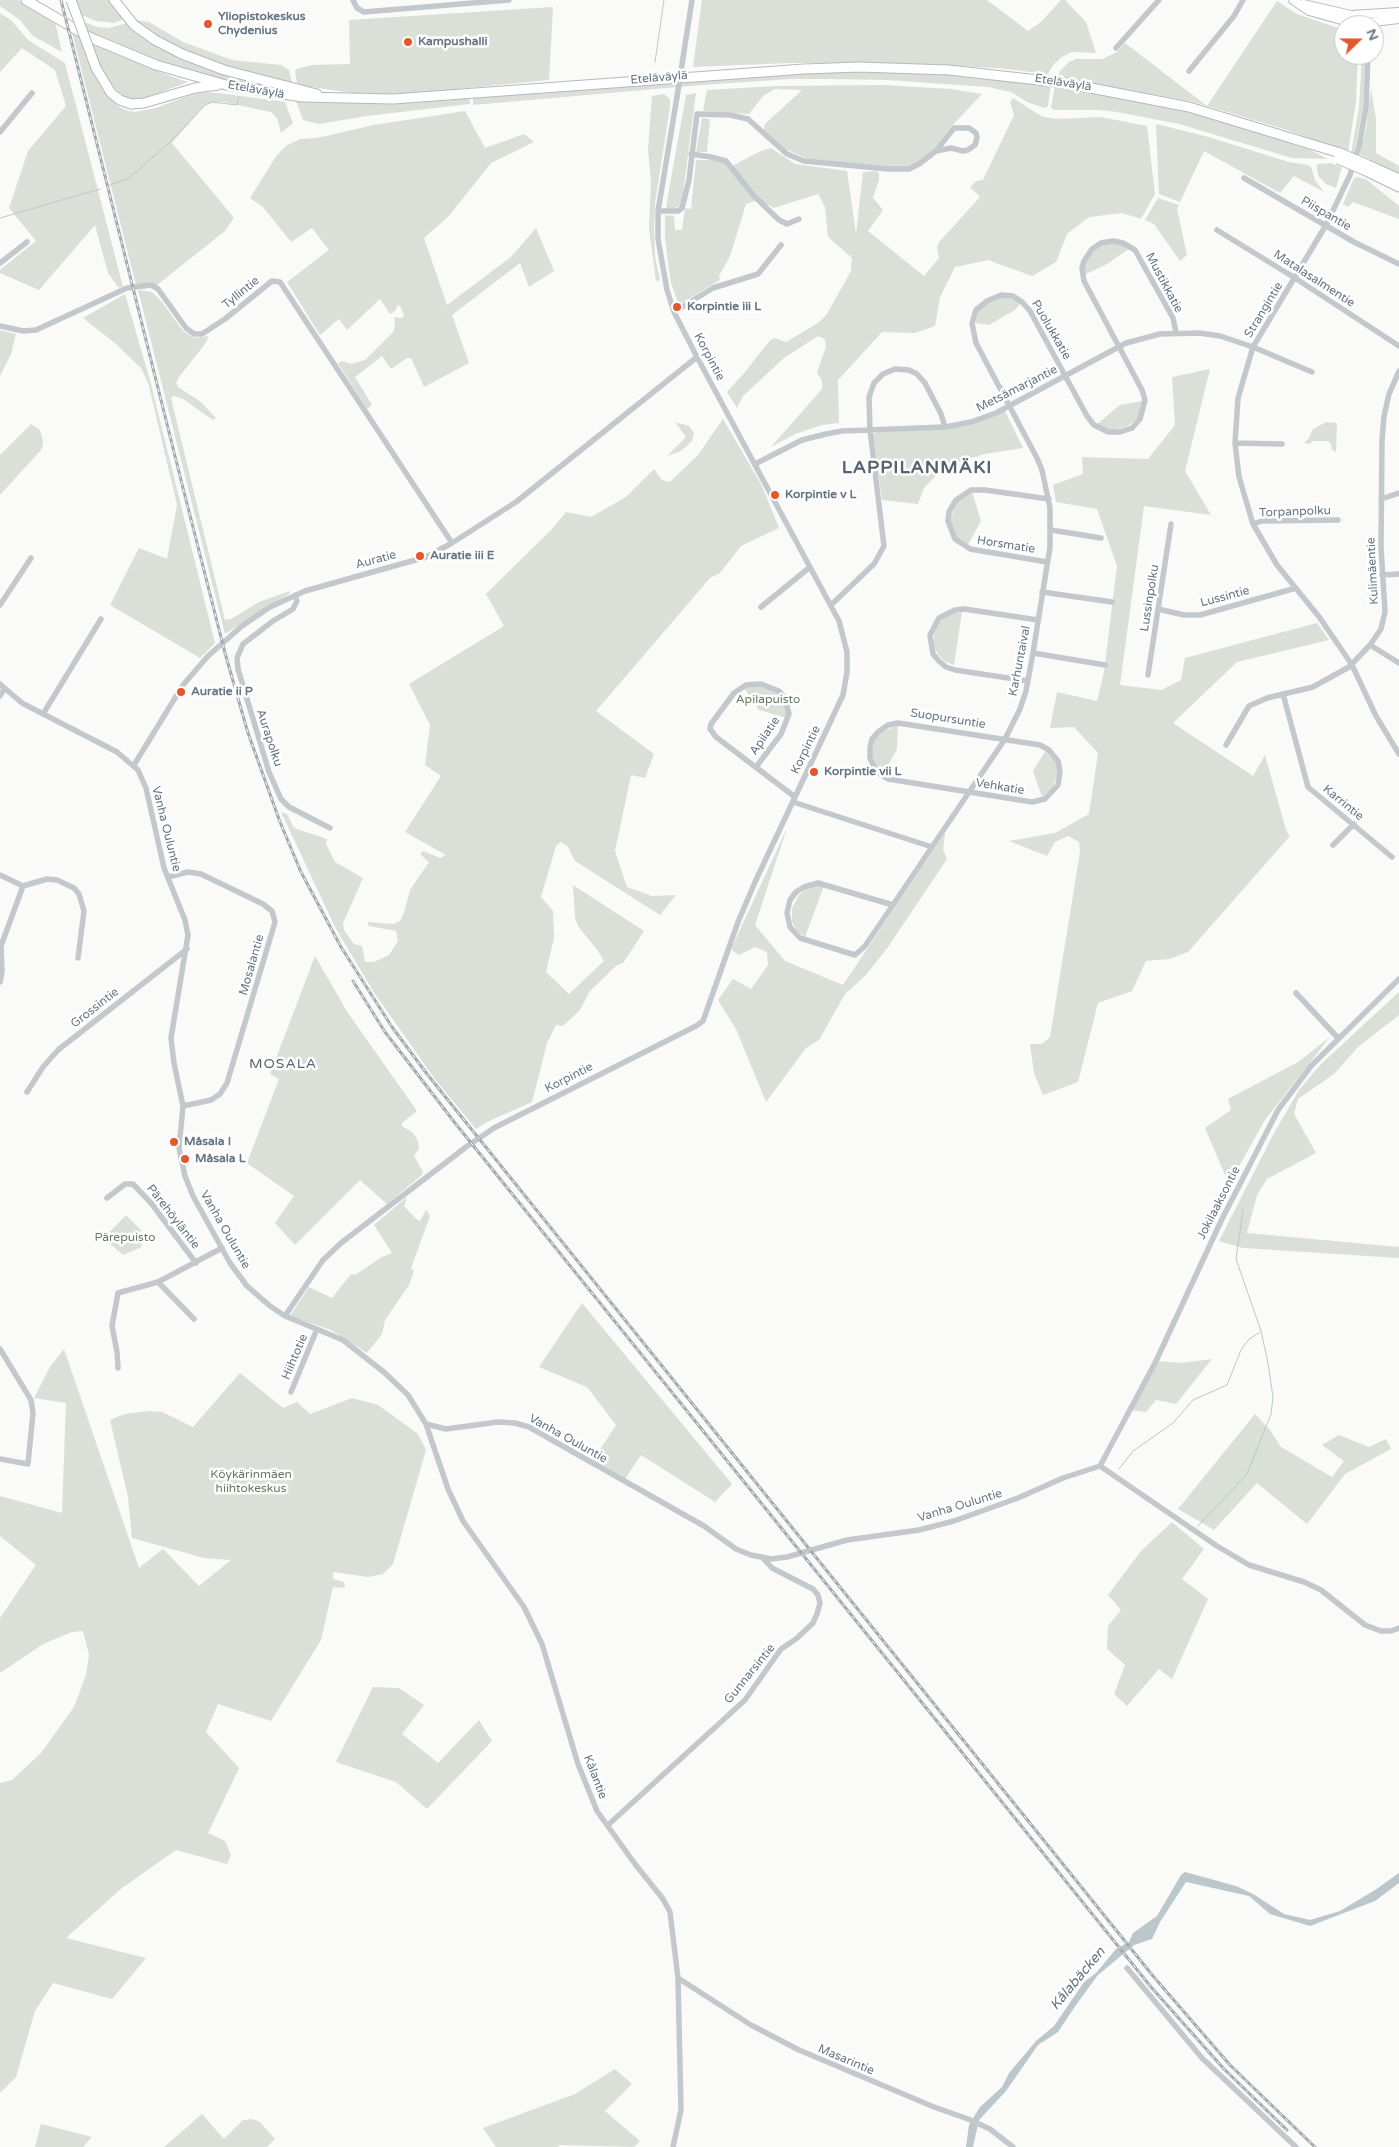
<!DOCTYPE html>
<html>
<head>
<meta charset="utf-8">
<style>
	body { margin:0 }
	#map { position:relative; width:1399px; height:2147px; overflow:hidden; background:#fafaf8; font-family:"Varela Round",sans-serif }
	canvas { display:block }
	.north { position:absolute; left:1334px; top:15px; width:50px; height:50px; box-sizing:border-box; background:#fff; border:1px solid #c1c8cd; border-radius:50%; rotate:68deg; font-size:14px; font-weight:700; line-height:20px; text-align:center; color:#657683 }
	.north::after { content:''; display:block; margin:auto; width:18px; height:22px; background:#e4572e; clip-path:polygon(50% 0,100% 100%,50% 72%,0 100%) }
</style>
</head>
<body>
<div id="map">
<canvas width="1399" height="2147"></canvas>
<div class="north">N</div>
</div>
<script>
const ctx = document.querySelector('canvas').getContext('2d');
ctx.lineJoin = 'round';
function paint(path, color) { ctx.fillStyle = color; ctx.fill(path, 'evenodd'); }
const shape = rows => new Path2D(rows.map(r => 'M' + r).join(''));
function stroke(path, color, width, dash) { ctx.strokeStyle = color; ctx.lineWidth = width; ctx.lineCap = dash ? 'butt' : 'round'; ctx.setLineDash(dash || []); ctx.stroke(path); }
function drawText(font, color, halo, rows, align = 'center') {
  ctx.font = font + ' "Varela Round",sans-serif'; ctx.lineWidth = 5; ctx.setLineDash([]); ctx.textBaseline = 'middle'; ctx.strokeStyle = halo; ctx.fillStyle = color; for (const [text, x, y, turn = 0] of rows) {
    ctx.save(); ctx.translate(x, y); ctx.rotate((+turn || 0) * Math.PI / 180); ctx.textAlign = isNaN(turn) ? turn : align; if (halo) ctx.strokeText(text, 0, 0); ctx.fillText(text, 0, 0); ctx.restore();
  }
}
const green = shape([
	[0,0,18,0,55,22,62,52,33,36,20,20,0,6],
	[74,0,111,0,125,19,114,23,96,21,79,14],
	[702,0,987,0,1028,31,1041,22,1061,0,1065,0,1086,22,1096,53,1072,52,1062,57,1053,65,1048,74,997,68,898,63,790,63,693,67],
	[1277,1,1297,14,1344,30,1344,55,1358,55,1356,102,1348,152,1287,130,1190,101,1058,77,1060,71,1069,62,1076,59,1102,59,1117,52,1125,43,1207,106],
	[553,7,549,80,405,94,367,95,297,85,295,71,297,69,312,65,350,64,349,20],
	[0,13,12,21,28,40,65,63,123,287,118,287,108,273,95,225,39,290,0,273,0,270,36,241,9,208,28,151,66,106,55,70,22,48,0,72],
	[135,20,149,22,183,42,232,60,281,65,289,70,293,86,202,60,157,38],
	[84,22,97,27,108,28,128,23,139,32,273,87,273,90,221,80,141,55,86,31],
	[72,32,81,37,101,86,118,106,125,110,135,112,156,108,187,96,203,92,218,93,285,102,293,123,281,133,277,118,271,112,223,102,212,102,205,105,172,143,234,218,225,231,157,285,136,285],
	[90,43,170,76,188,82,148,97,136,100,125,97,107,82],
	[1362,55,1364,55,1365,66,1363,107,1354,154,1351,154,1359,107],
	[828,72,934,73,1051,85,1048,106,1044,108,1027,102,1011,92,988,87,887,80,828,79,790,79,701,85,473,105,473,97,702,79],
	[885,85,950,89,982,94,951,127,933,150,917,163,910,166,895,168,808,159,785,149,764,130,765,124,802,90,775,89,763,96,749,114,703,111,707,90,777,86],
	[1055,85,1123,97,1211,117,1310,150,1328,159,1292,158,1179,124,1117,112,1101,110,1054,110,1051,108],
	[1371,89,1376,119,1376,153,1399,166,1399,174,1359,154,1366,128],
	[696,93,682,201,679,206,673,209,668,209,666,207,686,95],
	[664,94,670,99,670,107,655,203,654,227,655,257,660,280,656,281,649,228,651,182,648,149,652,96],
	[469,98,470,104,367,116,319,124,303,120,296,101,368,103],
	[1013,98,1041,116,1055,119,1101,117,1147,126,1155,194,1141,219,1122,213,1089,217,1067,234,1056,262,1032,276,988,260,955,267,940,297,935,326,915,333,882,332,838,380,839,423,822,425,795,434,771,447,822,389,822,381,817,372,826,347,825,339,818,336,784,358,743,396,737,408,727,392,745,372,770,340,775,338,786,342,818,323,827,314,851,271,852,258,828,237,825,207,818,194,774,208,758,200,746,204,730,256,719,276,720,280,679,305,671,283,668,263,665,237,665,215,674,216,675,230,682,230,685,208,691,209,696,160,719,160,732,166,761,151,771,148,795,164,847,171,856,234,863,172,876,171,879,173,879,180,873,198,883,210,868,231,924,276,939,258,937,247,940,241,980,197,970,187,976,181,983,180,1014,115,1010,102],
	[465,111,485,148,524,134,534,142,491,163,448,217,424,238,447,305,511,257,536,228,554,271,529,287,520,263,452,315,469,363,424,387,411,358,407,358,391,369,382,356,355,377,372,405,367,409,338,363,342,361,351,364,365,360,393,332,395,327,394,317,401,318,404,316,402,310,399,305,397,306,396,310,390,314,380,299,347,330,339,319,320,335,287,282,329,250,312,228,291,242,263,207,250,198,277,155,286,146,300,139,317,138,374,125],
	[702,118,710,119,707,152,696,152],
	[1156,124,1205,136,1289,162,1308,165,1311,167,1315,180,1324,192,1294,176,1280,193,1204,151,1180,202,1159,194],
	[1330,163,1342,167,1336,188,1326,184,1319,177,1317,170,1317,164],
	[1358,177,1367,180,1399,206,1399,219,1353,202,1348,207,1343,204,1354,178],
	[1158,198,1179,205,1177,209,1187,255,1180,261,1154,224,1145,220],
	[1112,243,1121,244,1129,249,1107,264,1084,275,1084,267,1092,251,1102,245],
	[138,290,152,292,162,302,183,331,194,338,209,336,205,344,179,377,176,383,178,387,201,402,216,418,213,420,183,399,174,396,171,398,225,620,231,619,259,602,290,591,290,593,225,634],
	[125,294,151,384,215,643,200,658,110,605,139,548,167,559,177,505,148,382,141,368,116,344,83,318],
	[1001,297,1013,299,1021,303,1015,310,989,325,975,323,979,310,983,305],
	[0,330,16,334,11,354,0,376],
	[1210,369,1185,471,1211,515,1144,506,1120,685,1161,690,1181,680,1185,658,1317,623,1329,640,1237,662,1173,723,1253,776,1265,755,1286,830,1290,836,1188,952,1169,959,1146,961,1132,991,1098,1003,1078,1082,1043,1095,1034,1073,1030,1044,1042,1044,1050,1037,1080,852,1079,842,1068,836,1055,842,1047,856,1009,841,1055,833,1089,814,1098,753,1074,727,1050,728,1057,692,1097,701,1104,672,1117,566,1097,509,1056,502,1053,485,1083,474,1082,457,1148,459,1175,425,1172,377],
	[1143,401,1138,418,1128,426,1114,430,1103,428,1097,424,1120,405],
	[1005,411,1023,448,985,454,957,462,942,469,924,488,918,504,882,500,873,435,876,432,946,429],
	[723,419,761,484,779,528,741,546,720,573,710,578,596,711,654,754,645,778,631,775,615,851,627,887,652,896,676,895,660,915,575,861,568,847,561,842,556,846,541,897,553,911,554,938,546,972,569,994,604,961,598,951,578,926,575,918,573,885,644,931,623,963,617,965,590,991,580,1010,563,1026,556,1025,547,1043,532,1102,487,1122,476,1129,434,1078,373,991,335,927,281,812,287,814,294,828,327,839,326,844,335,862,363,878,343,923,344,930,354,944,362,946,365,962,374,962,389,955,398,941,396,931,369,926,367,922,393,924,400,921,404,913,410,890,429,862,420,854,423,851,440,858,446,855,405,832,441,776,425,765,430,725,409,684,504,626,486,594,553,528,566,512,591,517,626,497,654,469,662,480,670,482,698,455],
	[675,422,689,426,694,433,692,441,681,451,667,456,686,437],
	[1326,422,1337,423,1336,452,1332,450,1331,444,1328,441,1312,441,1310,444,1304,443,1309,438,1313,429],
	[31,424,39,429,42,436,43,444,41,450,0,495,0,455],
	[972,492,981,521,967,546,957,538,951,523,951,517,958,501],
	[962,612,954,665,944,661,938,654,934,647,934,630,937,623,949,614],
	[759,686,778,692,787,707,787,718,759,710,744,688],
	[898,725,897,749,883,774,876,766,872,757,874,740,880,733],
	[1046,750,1056,762,1058,771,1053,788,1042,797,1033,771],
	[787,828,755,925,785,961,843,985,945,833,943,849,947,859,888,947,866,975,845,994,819,1040,806,1048,766,1102,736,1029,718,1000,733,979,751,989,768,965,767,952,755,947,739,955,732,950,733,945],
	[815,886,824,886,805,937,797,931,792,922,792,908,799,895,806,889],
	[315,956,348,1013,417,1111,402,1123,402,1126,413,1133,418,1141,419,1149,414,1156,423,1172,422,1175,387,1204,360,1180,295,1245,275,1223,294,1196,247,1163,279,1079,270,1074],
	[1399,992,1399,1015,1358,1047,1334,1074,1298,1099,1294,1114,1316,1153,1267,1179,1257,1195,1247,1233,1399,1247,1399,1258,1243,1248,1219,1241,1274,1133,1299,1090,1320,1065],
	[1330,1037,1265,1120,1229,1184,1205,1128,1231,1110,1228,1099,1298,1062],
	[407,1197,404,1206,416,1219,420,1221,426,1210,430,1216,411,1268,414,1271,409,1285,385,1320,382,1334,367,1353,331,1330,290,1316,309,1287,332,1298,351,1274,355,1275,382,1257,392,1253,374,1225],
	[126,1215,141,1230,139,1236,142,1247,123,1255,104,1238],
	[582,1303,732,1484,715,1502,641,1455,625,1479,593,1460,616,1425,587,1387,539,1367],
	[64,1349,139,1568,163,1549,199,1586,231,1560,204,1558,132,1538,128,1497,110,1420,124,1414,150,1411,162,1412,193,1427,240,1373,283,1408,297,1402,310,1414,352,1398,378,1405,418,1434,426,1450,393,1564,383,1574,368,1577,333,1572,333,1579,344,1582,345,1588,333,1587,321,1640,271,1721,218,1704,206,1732,239,1768,208,1833,225,1841,231,1855,227,1864,176,1850,122,1888,66,1938,146,1958,112,1999,53,1983,35,2011,16,2077,0,2093,0,1783,12,1780,41,1753,74,1707,86,1675,89,1655,83,1631,72,1632,43,1644,0,1673,0,1618,36,1565,0,1536,0,1496,62,1513,66,1403,34,1398,50,1367],
	[1212,1359,1176,1404,1156,1400,1146,1412,1130,1410,1156,1361,1181,1363],
	[1255,1414,1270,1430,1281,1447,1332,1477,1344,1461,1322,1445,1339,1435,1369,1447,1386,1439,1391,1449,1345,1474,1307,1524,1257,1483,1214,1530,1178,1509],
	[1172,1522,1204,1549,1182,1579,1208,1599,1172,1679,1159,1669,1127,1706,1114,1694,1125,1665,1107,1649,1108,1626,1121,1610,1108,1595,1141,1551],
	[373,1687,399,1688,424,1705,402,1734,438,1763,479,1720,492,1741,427,1809,396,1782,336,1762],
	[615,2069,632,2084,605,2111,640,2141,634,2147,560,2145,557,2147,496,2147,483,2128,575,2094],
	[202,2114,224,2139,243,2120,252,2119,260,2122,275,2139,267,2147,164,2147],
	[41,2124,92,2137,83,2147,35,2147]
]);
const water = shape([
	[1185,1872,1236,1886,1253,1894,1284,1914,1310,1920,1340,1911,1375,1890,1399,1873,1399,1883,1375,1901,1310,1926,1270,1914,1249,1896,1186,1882,1160,1922,1152,1939,1134,1945,1098,1975,1076,2005,1058,2032,1038,2045,1006,2091,979,2120,973,2147,966,2147,969,2125,980,2107,1002,2087,1009,2073,1036,2041,1054,2026,1084,1982,1096,1973,1116,1949,1129,1942,1133,1933,1157,1916,1181,1875]
]);
const stream = shape([
	[655,62,664,0],
	[110,185,128,179,170,142,205,105,212,102,237,105,239,97],
	[0,218,100,189],
	[1119,1469,1133,1451,1173,1423,1193,1400,1227,1385,1241,1350,1249,1339,1260,1332],
	[1197,1527,1247,1474,1271,1414,1273,1397,1268,1363,1261,1331,1236,1259,1243,1210]
]);
const minor = shape([
	[353,0,357,8,364,12,509,0],
	[1116,48,1159,0],
	[1368,55,1366,107,1359,146,1350,175,1326,225,1253,347,1238,398,1235,443,1239,477,1253,524,1277,565,1320,618,1352,665,1376,716,1399,754],
	[683,58,692,0],
	[1189,71,1234,16,1243,0],
	[0,132,32,93],
	[691,154,711,157,726,161,754,196,779,220,787,224,799,219],
	[1244,178,1354,242,1399,264],
	[658,211,678,211,682,208,689,180,697,114,730,115,748,119,787,154,804,161,888,169,909,169,919,164,936,151,954,128,969,128,976,133,977,138,975,145,968,150,963,151,951,148,936,151],
	[1217,230,1295,278,1399,346],
	[0,263,27,242],
	[674,312,713,288,758,274,781,245],
	[0,326,23,331,36,330,127,288,151,285,158,289,186,328,194,334,202,334,225,319,272,281,280,282,452,543],
	[1235,443,1282,444],
	[755,464,802,440,826,434,842,431,945,427,971,422,996,413,1126,343,1160,334,1199,333,1220,336,1253,347,1312,372],
	[1381,499,1399,493],
	[1253,524,1262,521,1338,520],
	[1051,530,1101,538],
	[1047,562,970,549,955,539,948,521,949,512,956,500,971,490,985,490,1049,499],
	[1382,575,1399,574],
	[1042,592,1112,602],
	[295,595,297,601,293,609,273,621,243,644,237,658,238,669,269,772,281,799,289,807,330,828],
	[0,605,31,558],
	[831,605,874,564,884,546,870,430,869,397,874,383,883,374,895,369,909,370,917,374,925,383,941,414,945,427],
	[761,607,810,567],
	[1158,609,1184,615,1200,615,1296,588],
	[1370,645,1399,663],
	[1033,653,1105,665],
	[1148,675,1171,524],
	[1028,681,955,670,946,667,939,661,933,654,930,635,939,618,955,610,964,609,1038,620],
	[0,684,22,703,117,752,138,770,146,788,164,868,185,920,188,935,171,1038,174,1063,183,1106,179,1148,185,1176,193,1196,230,1263,247,1286,270,1306,285,1316,343,1340,385,1373,408,1395,426,1424,448,1489,463,1521,524,1607,542,1644,578,1764,597,1811,635,1864,663,1899,670,1912,678,1978,681,2110,673,2147],
	[1283,694,1308,787,1392,857],
	[0,696,4,689],
	[43,714,101,619],
	[898,723,1040,745,1049,750,1058,761,1060,771,1058,785,1045,799,1032,802,888,779,880,774,874,767,870,758,870,748,872,739,878,732,888,725,898,723],
	[1226,745,1249,706,1267,698,1313,687,1349,667,1370,645,1381,629,1385,612,1381,547,1382,440,1384,416,1389,394,1399,371],
	[134,765,183,685,208,656,242,626,270,607,305,591,426,557,452,543,516,502,697,357],
	[756,767,781,734,789,714,785,698,779,691,761,684,746,685,734,693,711,724,710,729,716,737,795,797],
	[793,802,932,847,1005,739,1020,709,1026,691,1033,653,1050,547,1050,508,1042,470,1037,458,976,343,972,323,976,310,987,301,1001,295,1013,296,1022,302,1030,311,1087,416,1094,425,1108,432,1120,432,1132,428,1140,419,1145,400,1142,390,1084,281,1082,268,1084,261,1092,249,1101,243,1113,241,1123,243,1135,250,1173,318,1176,332],
	[1333,845,1354,824],
	[0,875,23,886,47,879,57,880,74,888,79,894,84,911,78,958],
	[168,877,188,872,201,874,263,904,272,911,275,922,227,1083,220,1094,211,1100,183,1106],
	[893,905,818,883,804,887,796,892,790,900,787,913,790,927,800,938,855,955,865,946,893,905,932,847],
	[0,982,2,972,1,946,23,886],
	[1296,993,1338,1038],
	[27,1092,43,1067,58,1050,187,949],
	[107,1198,125,1184,133,1184,151,1203,196,1263],
	[158,1282,194,1319],
	[285,1316,323,1260,341,1243,466,1147,494,1128,696,1026,703,1021,738,922,755,882,843,695,847,672,847,652,839,621,697,357,674,312,667,290,658,239,658,211,677,97],
	[0,1349,31,1400,33,1413,28,1464,0,1459],
	[118,1368,117,1352,112,1326,118,1293,158,1282,222,1248],
	[291,1392,317,1329],
	[426,1424,446,1429,498,1422,515,1423,529,1427,704,1526,736,1549,751,1555,771,1559,787,1557,847,1540,919,1530,954,1521,1018,1498,1063,1478,1100,1466,1217,1546,1249,1565,1304,1582,1321,1590,1365,1625,1381,1631,1391,1631,1399,1628],
	[1100,1466,1156,1361,1222,1219,1278,1110,1311,1066,1399,979],
	[608,1825,745,1700,781,1649,796,1639,813,1623,817,1614,820,1603,818,1595,813,1589,772,1568,762,1557],
	[1127,1968,1202,2058,1296,2147],
	[678,1978,751,2025,799,2050,934,2107,968,2119,990,2129,1013,2147]
]);
const major = shape([
	[1293,0,1309,11,1345,21,1366,23,1399,19],
	[1303,4,1351,15,1399,12]
]);
const highway = shape([
	[26,0,89,37,156,65,226,85,302,97,393,99,804,69,859,67,949,70,1065,83,1189,107,1340,153],
	[114,0,134,25,155,40,182,54,224,70,317,94],
	[96,68,111,93,120,100,131,104,144,103,195,88,218,85],
	[1366,164,1399,179],
	[1364,170,1399,187]
]);
const rail = shape([
	[61,0,181,480,225,653,248,733,280,822,301,872,341,947,392,1027,427,1074,1153,1976,1230,2065,1315,2147],
	[353,981,385,1032,455,1123,1151,1987,1224,2069,1287,2130]
]);
const minorBridge = shape([
	[677,97,683,58]
]);
const highwayBridge = shape([
	[71,0,96,68],
	[1340,153,1366,164],
	[1338,159,1364,170]
]);
const markers = [
	[208,24,5,"#e4572e"],
	[408,42,5,"#e4572e"],
	[677,307,5,"#e4572e"],
	[775,495,5,"#e4572e"],
	[420,556,5,"#e4572e"],
	[181,692,5,"#e4572e"],
	[814,772,5,"#e4572e"],
	[174,1142,5,"#e4572e"],
	[185,1159,5,"#e4572e"]
];
const poiNames = [
	["Yliopistokeskus",218,17],
	["Chydenius",218,31],
	["Kampushalli",418,42],
	["Korpintie iii L",687,307],
	["Korpintie v L",785,495],
	["Auratie iii E",430,556],
	["Auratie ii P",191,692],
	["Korpintie vii L",824,772],
	["Måsala I",184,1142],
	["Måsala L",195,1159]
];
const streetNames = [
	["Eteläväylä",659,78,-5],
	["Eteläväylä",1063,83,9],
	["Eteläväylä",256,90,10],
	["Piispantie",1326,214,30],
	["Matalasalmentie",1314,279,33],
	["Mustikkatie",1164,283,62],
	["Tyllintie",241,293,-39],
	["Strangintie",1264,310,-59],
	["Puolukkatie",1051,330,60],
	["Korpintie",709,357,62],
	["Metsämarjantie",1017,389,-27],
	["Torpanpolku",1295,512,-2],
	["Horsmatie",1006,545,9],
	["Auratie",376,560,-15],
	["Kulimäentie",1373,571,-93],
	["Lussintie",1225,597,-15],
	["Lussinpolku",1150,598,-81],
	["Karhuntaival",1020,661,-79],
	["Suopursuntie",948,719,9],
	["Apilatie",765,736,-56],
	["Aurapolku",269,738,72],
	["Korpintie",806,750,-64],
	["Vehkatie",1000,787,9],
	["Karrintie",1343,803,39],
	["Vanha Ouluntie",166,829,76],
	["Mosalantie",252,965,-74],
	["Grossintie",95,1008,-38],
	["Korpintie",569,1078,-27],
	["Jokilaaksontie",1219,1203,-63],
	["Pärehöyläntie",173,1217,52],
	["Vanha Ouluntie",225,1230,60],
	["Hiihtotie",295,1357,-67],
	["Vanha Ouluntie",568,1439,29],
	["Vanha Ouluntie",960,1506,-17],
	["Gunnarsintie",750,1674,-51],
	["Kålantie",595,1777,69],
	["Masarintie",846,2060,23]
];
const parkNames = [
	["Apilapuisto",768,700],
	["Pärepuisto",125,1238],
	["Köykärinmäen",251,1475],
	["hiihtokeskus",251,1489]
];
const neighbourhoodNames = [
	["MOSALA",283,1064]
];
const waterNames = [
	["Kålabäcken",1078,1979,-50]
];
const districtNames = [
	["LAPPILANMÄKI",917,468]
];
paint(green, '#dadfd7');
paint(water, '#bbc7cb');
stroke(stream, '#bbc7cb', 1);
stroke(major, '#b5babe', 10);
stroke(highway, '#b4b9bd', 11);
stroke(minor, '#c3c8cc', 5.5);
stroke(major, '#fff', 8);
stroke(highway, '#fff', 9);
stroke(rail, '#a2aab0', 3);
stroke(rail, '#fff', 1, [4]);
stroke(highwayBridge, '#b4b9bd', 11, []);
stroke(minorBridge, '#c3c8cc', 5.5);
stroke(highwayBridge, '#fff', 9);
for (const [x, y, r, color] of markers) { const dot = new Path2D(); dot.arc(x, y, r, 0, 2 * Math.PI); ctx.fillStyle = color; ctx.fill(dot); stroke(dot, '#fff', 2); }
drawText('bold 12px', '#657683', '#fff', poiNames, 'left');
drawText('12px', '#657683', '#fff', streetNames);
drawText('12px', '#687a64', '#fff', parkNames);
ctx.letterSpacing = '1px';
drawText('14px', '#57646e', '#fff', neighbourhoodNames);
ctx.letterSpacing = '0px';
drawText('italic 14px', '#60757c', '#fff', waterNames);
ctx.letterSpacing = '1px';
drawText('bold 18px', '#57646e', '#fff', districtNames);
ctx.letterSpacing = '0px';
</script>
</body>
</html>
